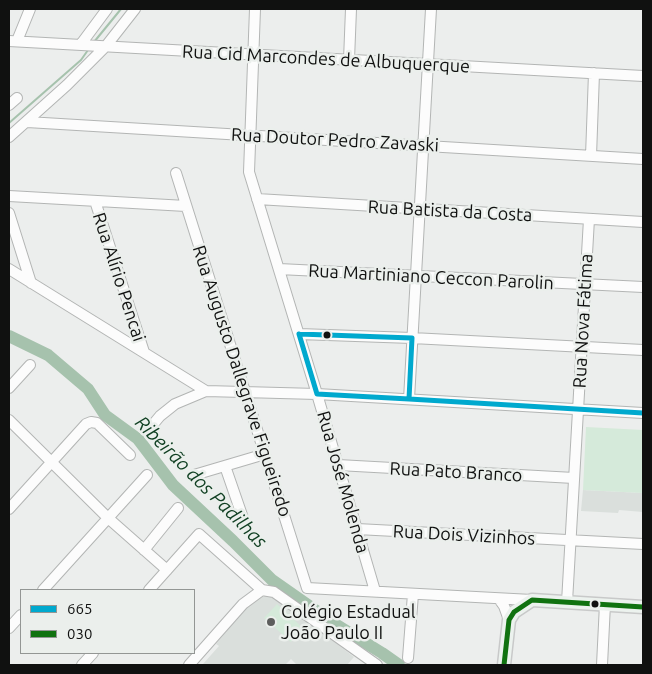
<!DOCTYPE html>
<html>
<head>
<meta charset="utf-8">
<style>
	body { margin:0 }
	#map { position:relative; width:652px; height:674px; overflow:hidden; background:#eceeed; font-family:Ubuntu,sans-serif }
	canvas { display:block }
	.frame { position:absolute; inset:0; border:10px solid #101110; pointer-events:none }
	.legend { position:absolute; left:20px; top:589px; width:175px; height:65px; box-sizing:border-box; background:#ebefec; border:1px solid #939694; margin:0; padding:6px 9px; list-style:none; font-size:15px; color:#101110 }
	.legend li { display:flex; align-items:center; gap:10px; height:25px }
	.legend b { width:25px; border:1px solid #939694 }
</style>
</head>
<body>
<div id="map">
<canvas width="652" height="674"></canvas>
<div class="frame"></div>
<ul class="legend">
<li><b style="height:6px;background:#00a9ce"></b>665</li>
<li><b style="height:6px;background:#107210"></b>030</li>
</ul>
</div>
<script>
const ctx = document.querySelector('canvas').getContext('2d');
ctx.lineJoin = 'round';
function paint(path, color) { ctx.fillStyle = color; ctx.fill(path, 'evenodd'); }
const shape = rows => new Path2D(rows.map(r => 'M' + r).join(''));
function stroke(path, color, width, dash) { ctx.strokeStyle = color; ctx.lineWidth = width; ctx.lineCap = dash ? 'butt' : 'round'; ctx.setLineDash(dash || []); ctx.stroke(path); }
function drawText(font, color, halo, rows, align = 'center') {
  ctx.font = font + ' Ubuntu,sans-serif'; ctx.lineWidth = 5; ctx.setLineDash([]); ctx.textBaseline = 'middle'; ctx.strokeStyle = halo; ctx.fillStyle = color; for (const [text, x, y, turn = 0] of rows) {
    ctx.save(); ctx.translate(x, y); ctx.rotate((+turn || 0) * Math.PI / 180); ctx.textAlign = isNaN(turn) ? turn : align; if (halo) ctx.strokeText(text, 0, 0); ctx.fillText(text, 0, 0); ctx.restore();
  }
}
const built = shape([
	[583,490,643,493,643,512,619,510,618,513,581,511],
	[272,594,354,657,347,665,297,665,291,659,285,665,205,665,203,664,219,646,216,644,252,600]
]);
const green = shape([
	[586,427,643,430,643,493,583,490],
	[277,604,303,628,291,642,264,618]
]);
const stream = shape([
	[94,42,121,9],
	[9,123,81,60,88,50]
]);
const river = shape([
	[9,336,48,355,88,389,105,415,138,439,173,485,233,541,272,580,332,622,382,653,399,665]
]);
const minor = shape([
	[255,9,249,172,317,394,375,591],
	[9,41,643,76],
	[17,41,30,9],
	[81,44,107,9],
	[349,60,351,9],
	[9,105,17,98],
	[27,122,643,159],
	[9,137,67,85,106,46,135,9],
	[591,156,594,73],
	[176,173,307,588,532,600],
	[9,196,186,206],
	[257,199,643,222],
	[95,201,144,352],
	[9,213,31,283],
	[9,269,206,391],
	[279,269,643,287],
	[299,334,412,338,643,350],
	[9,388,30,365],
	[409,399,431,9],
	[9,420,108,518,167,570],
	[150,428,160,416,175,404,206,391,317,394,643,413],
	[338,465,574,478],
	[225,466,244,521],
	[194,475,265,454],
	[9,509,86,424,91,422,97,423,130,455],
	[357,529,643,544],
	[144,550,178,508],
	[43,590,147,475],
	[149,590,199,534,262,590,274,592,377,665],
	[499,599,504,606,509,620],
	[567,602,589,219],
	[9,628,21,615],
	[408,658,413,594],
	[82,665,93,653],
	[189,665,243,604,262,590],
	[602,665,605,604]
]);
const major = shape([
	[504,665,509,620,514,612,532,600,643,607]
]);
const bus1 = shape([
	[299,334,412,338,409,399,317,394,299,334],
	[409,399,643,413]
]);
const bus2 = shape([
	[504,665,509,620,514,612,532,600,643,607]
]);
const markers = [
	[327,335,4.5,"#101110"],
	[595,604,4.5,"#101110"],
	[271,622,5,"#5d5e5d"]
];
const streetNames = [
	["Rua Cid Marcondes de Albuquerque",326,59,3],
	["Rua Doutor Pedro Zavaski",335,140,3],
	["Rua Batista da Costa",450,211,3],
	["Rua Alírio Pencai",119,277,72],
	["Rua Martiniano Ceccon Parolin",431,277,3],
	["Rua Nova Fátima",583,321,-87],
	["Rua Augusto Dallegrave Figueiredo",242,381,72],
	["Rua Pato Branco",456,472,3],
	["Rua José Molenda",343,482,74],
	["Rua Dois Vizinhos",464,535,3]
];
const poiNames = [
	["Colégio Estadual",281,612],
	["João Paulo II",281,633]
];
const waterNames = [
	["Ribeirão dos Padilhas",201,482,45]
];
paint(built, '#dadfdc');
paint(green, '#d5eada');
stroke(stream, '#a6c2ad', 2);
stroke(river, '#a6c2ad', 12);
stroke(minor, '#b3b5b4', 12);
stroke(major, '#c8c9c9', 15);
stroke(minor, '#fcfcfc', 10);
stroke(major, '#ecf2ee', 12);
stroke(bus1, '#00a9ce', 5);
stroke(bus2, '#107210', 5);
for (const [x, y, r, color] of markers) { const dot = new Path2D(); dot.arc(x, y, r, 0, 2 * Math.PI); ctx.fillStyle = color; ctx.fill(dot); stroke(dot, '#ebefec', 2); }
drawText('18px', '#101110', '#ebefec', streetNames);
drawText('18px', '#101110', '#ebefec', poiNames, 'left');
drawText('italic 19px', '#114023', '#ebefec', waterNames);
</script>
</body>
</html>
